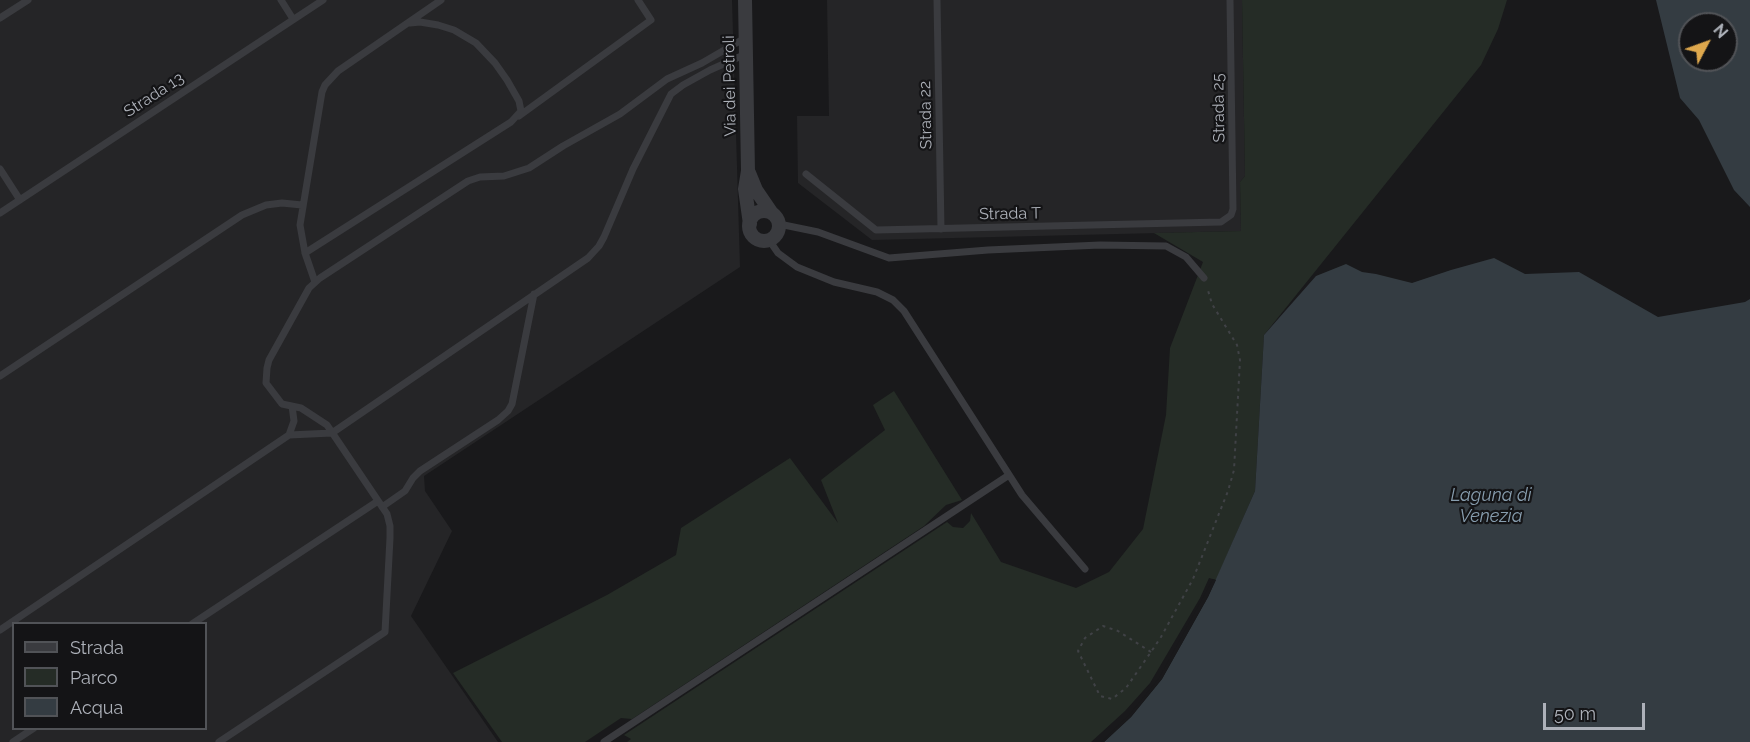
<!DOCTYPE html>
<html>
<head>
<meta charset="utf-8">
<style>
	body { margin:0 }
	#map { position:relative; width:1750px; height:742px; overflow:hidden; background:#19191b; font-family:Raleway,sans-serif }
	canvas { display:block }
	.legend { position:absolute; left:12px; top:622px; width:195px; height:108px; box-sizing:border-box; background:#141416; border:2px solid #515357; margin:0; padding:8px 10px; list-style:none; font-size:18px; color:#adb1b9 }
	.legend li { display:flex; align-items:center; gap:12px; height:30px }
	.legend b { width:30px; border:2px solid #515357 }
	.north { position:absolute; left:1678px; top:12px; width:60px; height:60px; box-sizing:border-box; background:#141416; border:2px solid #515357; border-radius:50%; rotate:49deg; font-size:16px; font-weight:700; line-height:24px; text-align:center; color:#adb1b9 }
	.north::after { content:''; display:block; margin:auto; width:21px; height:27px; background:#dea84d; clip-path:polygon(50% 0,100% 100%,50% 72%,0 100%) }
	.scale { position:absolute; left:1543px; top:703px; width:102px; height:27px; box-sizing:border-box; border:3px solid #adb1b9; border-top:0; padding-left:8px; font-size:18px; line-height:21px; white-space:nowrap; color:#adb1b9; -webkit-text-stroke:4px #141416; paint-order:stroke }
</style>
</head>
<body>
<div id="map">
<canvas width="1750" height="742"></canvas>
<ul class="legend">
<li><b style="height:8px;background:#3a3b3f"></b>Strada</li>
<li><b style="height:16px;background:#252c26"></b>Parco</li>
<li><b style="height:16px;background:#343c42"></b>Acqua</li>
</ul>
<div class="north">N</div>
<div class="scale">50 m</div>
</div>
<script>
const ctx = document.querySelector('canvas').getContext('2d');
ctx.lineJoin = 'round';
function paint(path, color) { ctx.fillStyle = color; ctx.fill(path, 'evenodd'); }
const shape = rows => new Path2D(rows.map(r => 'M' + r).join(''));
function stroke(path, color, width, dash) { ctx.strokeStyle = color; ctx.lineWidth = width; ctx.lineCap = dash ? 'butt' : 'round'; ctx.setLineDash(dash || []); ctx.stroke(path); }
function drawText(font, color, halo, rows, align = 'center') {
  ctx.font = font + ' Raleway,sans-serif'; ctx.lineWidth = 4.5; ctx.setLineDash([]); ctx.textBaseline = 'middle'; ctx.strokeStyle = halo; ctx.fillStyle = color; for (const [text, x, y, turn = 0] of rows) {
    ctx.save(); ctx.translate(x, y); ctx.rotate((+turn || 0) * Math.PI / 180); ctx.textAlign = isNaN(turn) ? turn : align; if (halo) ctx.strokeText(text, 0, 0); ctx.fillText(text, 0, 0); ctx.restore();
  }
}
const built = shape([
	[0,0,732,0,740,267,424,476,425,491,452,531,411,616,498,742,0,742],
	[14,624,206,624,206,728,14,728],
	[827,0,1242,0,1245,176,1240,182,1241,231,872,240,798,183,797,116,829,116]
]);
const green = shape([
	[1242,0,1507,0,1498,29,1481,65,1264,335,1255,491,1216,580,1209,578,1200,598,1150,683,1125,711,1091,742,627,742,631,739,624,735,947,522,953,527,963,528,970,521,971,513,1001,562,1076,588,1109,572,1143,529,1166,415,1170,348,1203,262,1154,233,1241,231,1240,182,1245,176],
	[894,391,962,500,946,505,924,526,632,719,621,718,585,742,502,742,453,673,607,595,676,555,681,528,790,458,838,523,821,480,885,430,873,405]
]);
const water = shape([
	[1656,0,1750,0,1750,207,1734,190,1699,120,1680,98],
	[1690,24,1726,24,1726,60,1690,60],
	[1494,258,1525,274,1579,272,1658,317,1745,302,1750,299,1750,742,1104,742,1131,717,1162,679,1208,597,1255,491,1264,335,1316,276,1346,264,1362,272,1376,274,1412,283,1451,270]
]);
const pier = shape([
	[1213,579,1216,580,1208,597,1162,679,1131,717,1104,742,1101,742,1129,715,1159,678]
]);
const path = shape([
	[1151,652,1118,631,1103,626,1085,638,1078,651,1100,696,1112,699,1126,688,1144,662,1151,652,1161,637,1193,579,1228,491,1234,470,1240,360,1237,345,1212,304,1207,287]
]);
const lane = shape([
	[281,0,293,19],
	[937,0,941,229],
	[0,18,28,0],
	[519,116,651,20,638,0],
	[0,169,20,200],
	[806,174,876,230,1221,222,1231,215,1233,209,1230,0],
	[0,213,323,0],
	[779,224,818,232,889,258,988,250,1100,245,1166,246,1186,257,1204,278],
	[769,240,778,253,797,267,834,282,877,292,893,300,904,311,1022,495,1085,569],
	[305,253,511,122,521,111,519,101,507,80,495,63,476,43,454,30,438,25,420,22,410,23],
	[315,282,305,253,300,225,322,92,325,85,338,71,441,0],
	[0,376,242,215,266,205,282,203,302,205],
	[289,435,332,433,588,258,599,246,604,237,633,169,671,94,683,85,710,70,746,54],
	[382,507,405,491,413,478,420,471,498,420,508,411,512,404,534,294],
	[192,624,378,501],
	[0,630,289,435,294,421,292,406],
	[13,742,34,728],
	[219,742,385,632,390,538,390,526,387,514,327,425,301,408,282,404,266,383,267,368,269,360,309,288,320,278,468,181,480,177,504,176,529,168,563,146,620,114,667,79,702,63,745,38],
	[604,742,1009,475]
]);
const street = shape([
	[745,0,748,171,745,189,750,224],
	[749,173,756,190,771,212],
	'749 226a15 15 0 1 1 30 0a15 15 0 1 1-30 0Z'
]);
const streetNames = [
	["Via dei Petroli",730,86,-91],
	["Strada 13",154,95,-33],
	["Strada 25",1219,108,-91],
	["Strada 22",926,115,-91],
	["Strada T",1010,214,-1]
];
const waterNames = [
	["Laguna di",1491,496],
	["Venezia",1491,517]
];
paint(built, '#252527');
paint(green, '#252c26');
paint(water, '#343c42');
paint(pier, '#19191b');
stroke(path, '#404246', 2, [3, 4.5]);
stroke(lane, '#3a3b3f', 7);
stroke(street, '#3a3b3f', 14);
drawText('16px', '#adb1b9', '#141416', streetNames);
drawText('italic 18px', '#889eaf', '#141416', waterNames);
</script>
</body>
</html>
